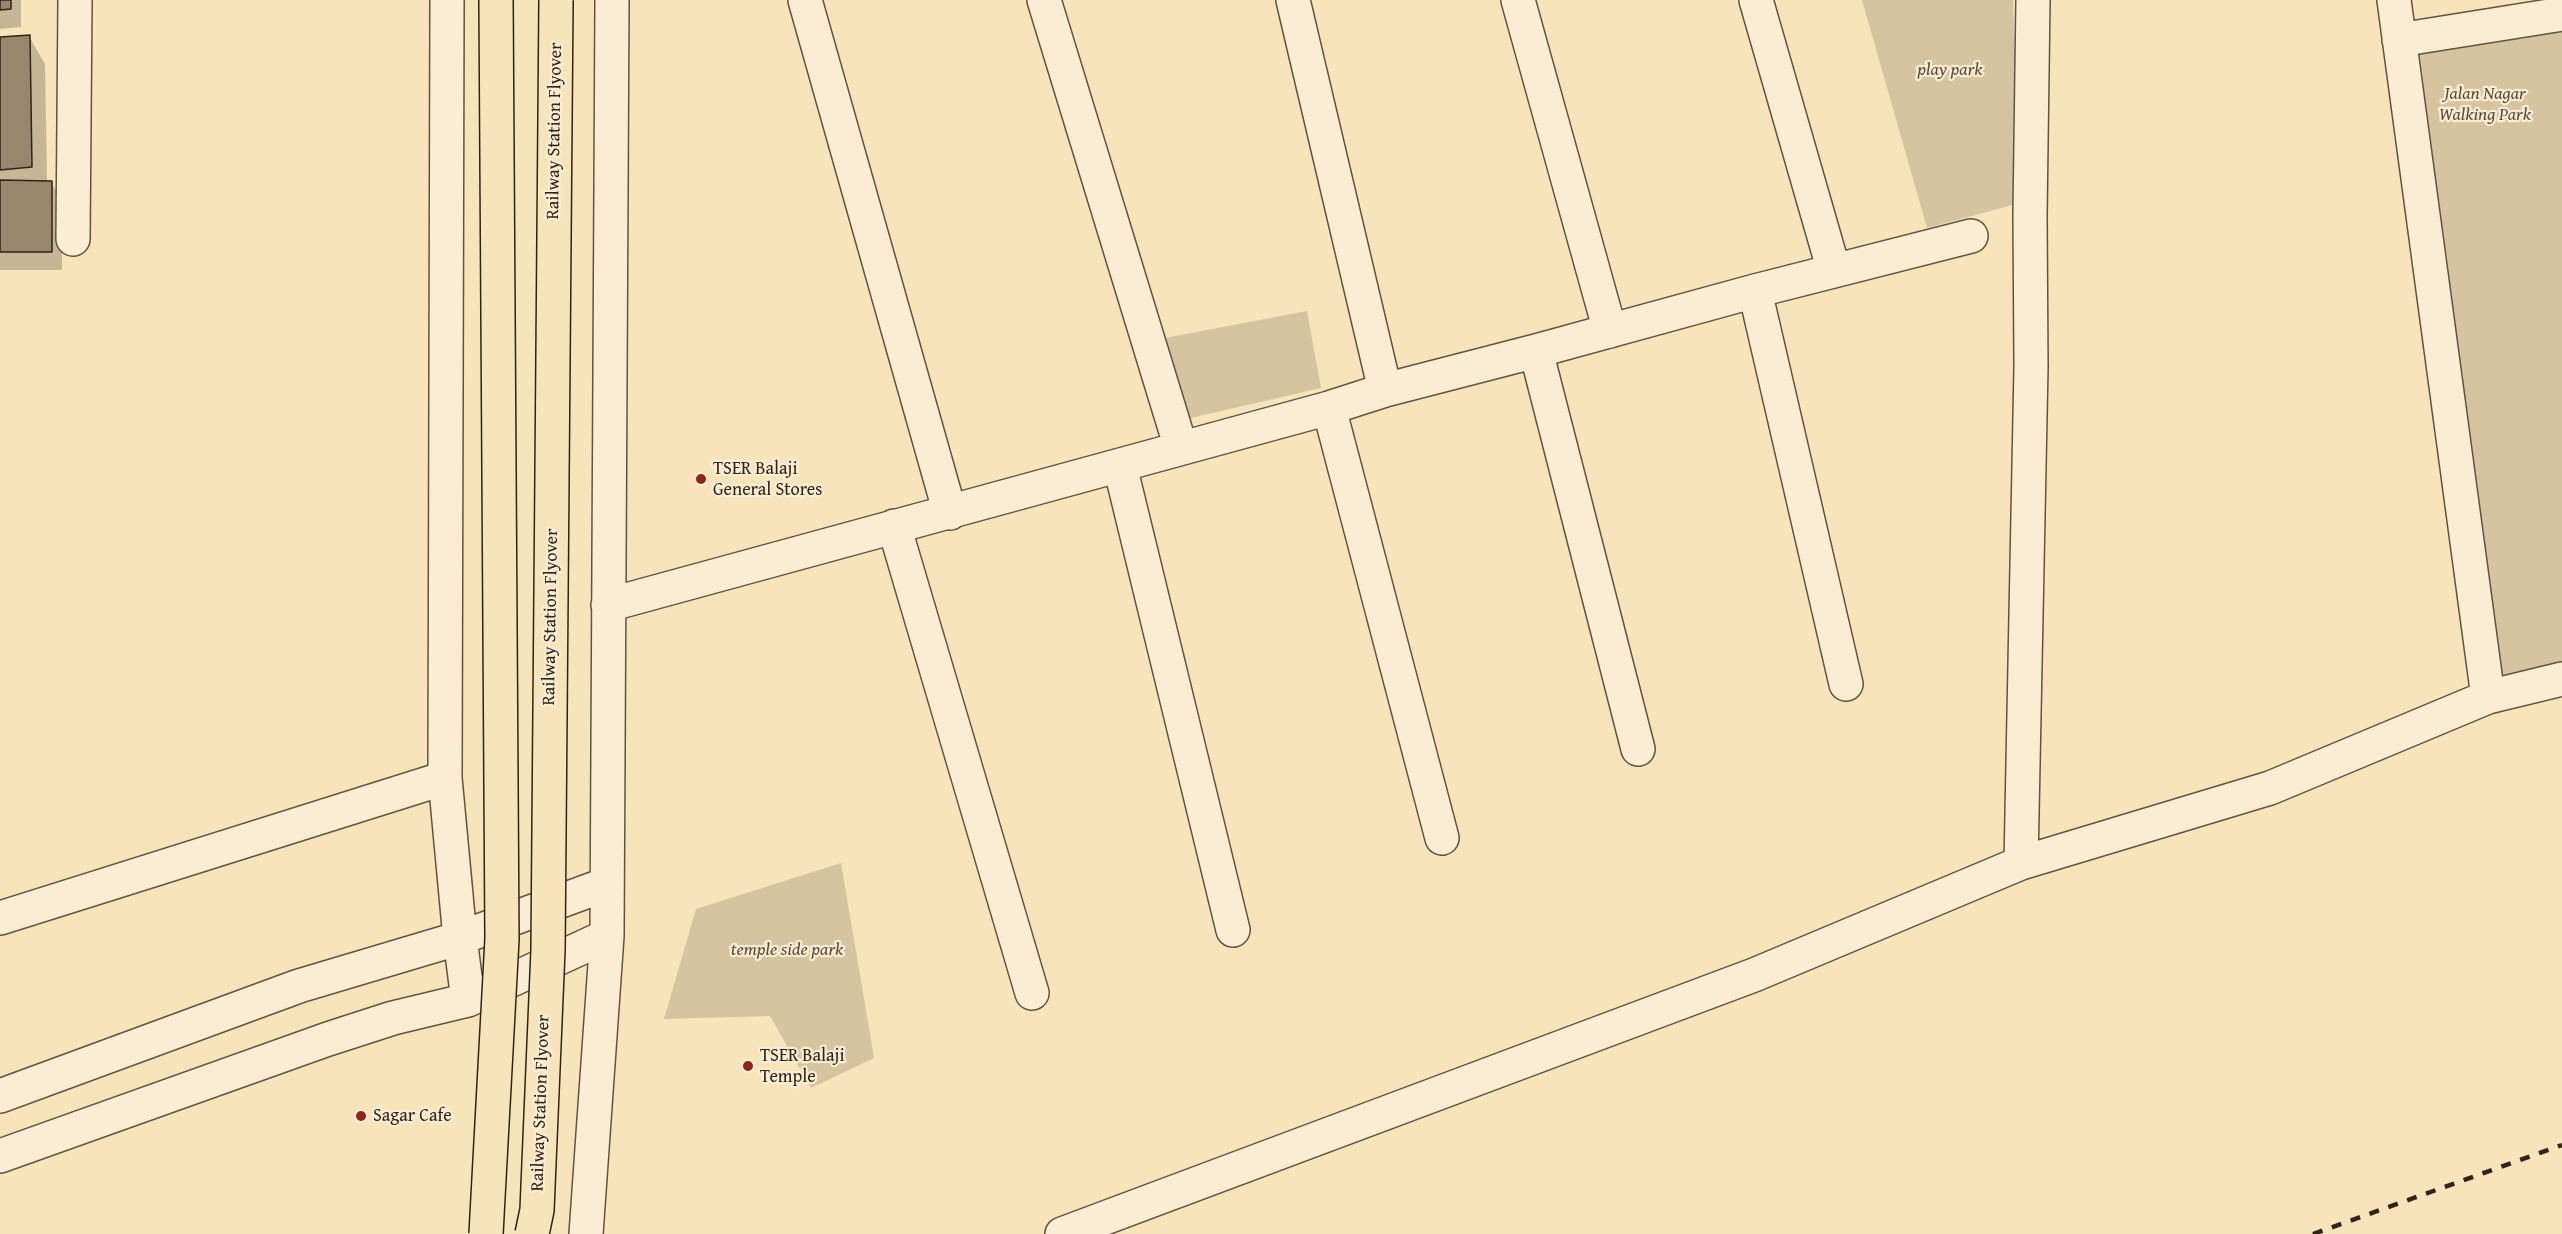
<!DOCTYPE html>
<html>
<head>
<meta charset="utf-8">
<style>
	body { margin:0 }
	canvas { display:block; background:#f7e4bb }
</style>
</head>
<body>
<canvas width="2562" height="1234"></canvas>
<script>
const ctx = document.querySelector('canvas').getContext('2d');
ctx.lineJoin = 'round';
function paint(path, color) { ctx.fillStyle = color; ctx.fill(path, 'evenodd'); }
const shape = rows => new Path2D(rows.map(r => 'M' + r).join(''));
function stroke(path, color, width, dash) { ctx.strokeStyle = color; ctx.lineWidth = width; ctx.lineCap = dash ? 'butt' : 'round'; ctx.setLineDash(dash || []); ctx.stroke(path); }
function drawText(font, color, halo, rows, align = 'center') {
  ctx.font = font + ' "Gentium Book Plus",serif'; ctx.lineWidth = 4.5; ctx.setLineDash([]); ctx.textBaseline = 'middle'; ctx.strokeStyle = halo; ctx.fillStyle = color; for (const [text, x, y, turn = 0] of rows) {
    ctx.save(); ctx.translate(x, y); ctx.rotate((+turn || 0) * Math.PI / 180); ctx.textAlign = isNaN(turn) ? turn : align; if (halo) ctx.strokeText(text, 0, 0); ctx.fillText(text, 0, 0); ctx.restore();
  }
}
const green = shape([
	[1862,0,2013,0,2020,203,1927,228],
	[2562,14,2562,670,2488,697,2399,40],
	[1307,311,1321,388,1182,420,1165,338],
	[841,863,874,1058,811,1088,770,1016,664,1019,696,909]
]);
const shadow = shape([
	[0,0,21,0,21,27,0,29],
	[29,36,45,64,47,182,51,182,62,201,62,270,0,270,0,38]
]);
const building = shape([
	[0,0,11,0,11,9,0,10,0,0],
	[30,35,32,167,0,170,0,37,30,35],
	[0,180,52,181,52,252,0,252,0,180]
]);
const minor = shape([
	[447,0,445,778,460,938,468,1000],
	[805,0,950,513],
	[1044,0,1181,448],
	[1293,0,1385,390],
	[1518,0,1610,331],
	[1756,0,1834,271],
	[2394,0,2488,697],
	[2399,40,2562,14],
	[73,239,75,0],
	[1755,291,1846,684],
	[1536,351,1638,749],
	[1329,408,1442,838],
	[1120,466,1233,930],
	[894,526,1032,993],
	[608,605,1329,408,1385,390,1536,351,1755,291,1971,236],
	[2021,863,2031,367,2030,215,2033,0],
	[0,918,445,778],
	[0,1096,299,986,460,938,607,884],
	[0,1156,328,1039,393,1018,468,1000,607,936],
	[586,1234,607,936,612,0],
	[1062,1234,1754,975,2021,863,2270,788,2488,697,2562,679]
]);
const rail = shape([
	[2313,1234,2562,1145]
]);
const majorBridge = shape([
	[486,1234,502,939,496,0],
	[532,1234,537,1210,548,950,556,0]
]);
const markers = [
	[701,479,6,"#8f2418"],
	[748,1066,6,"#8f2418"],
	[361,1116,6,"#8f2418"]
];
const parkNames = [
	["play park",1950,70],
	["Jalan Nagar",2485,94],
	["Walking Park",2485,115],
	["temple side park",787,950]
];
const streetNames = [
	["Railway Station Flyover",555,131,-89],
	["Railway Station Flyover",551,617,-89],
	["Railway Station Flyover",541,1103,-88]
];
const poiNames = [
	["TSER Balaji",713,469],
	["General Stores",713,490],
	["TSER Balaji",760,1056],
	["Temple",760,1077],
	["Sagar Cafe",373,1116]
];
paint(green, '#d6c39f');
paint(shadow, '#0003');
paint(building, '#98876c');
stroke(building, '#322317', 1.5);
stroke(minor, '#635340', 36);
stroke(minor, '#faedd3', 33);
stroke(rail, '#322317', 4.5, [10, 10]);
stroke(majorBridge, '#322317', 36, []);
stroke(majorBridge, '#f7e4bb', 33);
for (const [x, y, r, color] of markers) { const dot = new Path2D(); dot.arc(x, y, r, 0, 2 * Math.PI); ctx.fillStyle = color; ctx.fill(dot); stroke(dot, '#faedd3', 2); }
drawText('italic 18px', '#5b4b39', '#faedd3', parkNames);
drawText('18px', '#322317', '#faedd3', streetNames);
drawText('18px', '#322317', '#faedd3', poiNames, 'left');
</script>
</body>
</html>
